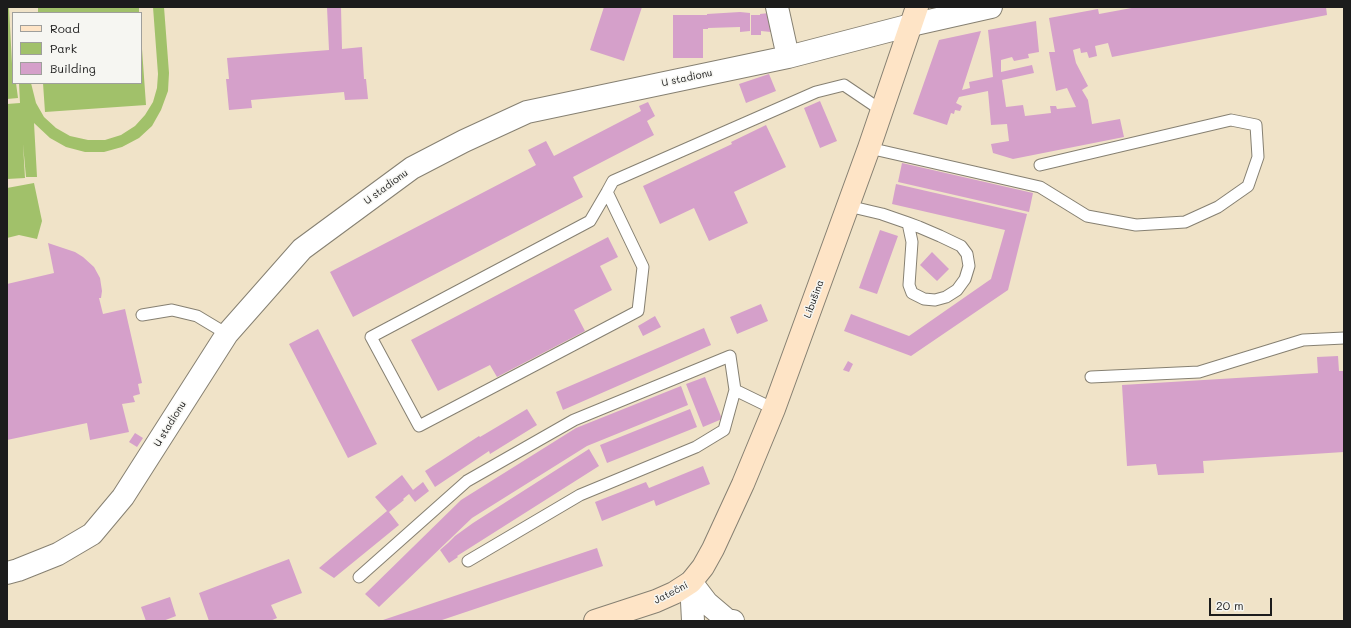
<!DOCTYPE html>
<html>
<head>
<meta charset="utf-8">
<style>
	body { margin:0 }
	#map { position:relative; width:1351px; height:628px; overflow:hidden; background:#f0e3c8; font-family:Mali,sans-serif }
	canvas { display:block }
	.frame { position:absolute; inset:0; border:8px solid #1c1c1c; pointer-events:none }
	.legend { position:absolute; left:12px; top:12px; width:130px; height:72px; box-sizing:border-box; background:#f6f6f2; border:1px solid #9f9f9c; margin:0; padding:5px 7px; list-style:none; font-size:12px; color:#1c1c1c }
	.legend li { display:flex; align-items:center; gap:8px; height:20px }
	.legend b { width:20px; border:1px solid #9f9f9c }
	.scale { position:absolute; left:1209px; top:598px; width:63px; height:18px; box-sizing:border-box; border:2px solid #1c1c1c; border-top:0; padding-left:5px; font-size:12px; line-height:14px; white-space:nowrap; color:#1c1c1c; -webkit-text-stroke:3px #f6f6f2; paint-order:stroke }
</style>
</head>
<body>
<div id="map">
<canvas width="1351" height="628"></canvas>
<div class="frame"></div>
<ul class="legend">
<li><b style="height:5px;background:#fee4c6"></b>Road</li>
<li><b style="height:11px;background:#a1c16a"></b>Park</li>
<li><b style="height:11px;background:#d5a0ca"></b>Building</li>
</ul>
<div class="scale">20 m</div>
</div>
<script>
const ctx = document.querySelector('canvas').getContext('2d');
ctx.lineJoin = 'round';
function paint(path, color) { ctx.fillStyle = color; ctx.fill(path, 'evenodd'); }
const shape = rows => new Path2D(rows.map(r => 'M' + r).join(''));
function stroke(path, color, width, dash) { ctx.strokeStyle = color; ctx.lineWidth = width; ctx.lineCap = dash ? 'butt' : 'round'; ctx.setLineDash(dash || []); ctx.stroke(path); }
function drawText(font, color, halo, rows, align = 'center') {
  ctx.font = font + ' Mali,sans-serif'; ctx.lineWidth = 3; ctx.setLineDash([]); ctx.textBaseline = 'middle'; ctx.strokeStyle = halo; ctx.fillStyle = color; for (const [text, x, y, turn = 0] of rows) {
    ctx.save(); ctx.translate(x, y); ctx.rotate((+turn || 0) * Math.PI / 180); ctx.textAlign = isNaN(turn) ? turn : align; if (halo) ctx.strokeText(text, 0, 0); ctx.fillText(text, 0, 0); ctx.restore();
  }
}
const green = shape([
	[7,7,9,7,13,83,16,83,18,98,7,99],
	[38,7,139,7,139,13,38,13],
	[153,7,164,7,169,73,168,91,161,110,152,126,139,138,122,147,104,152,85,152,66,147,50,138,34,123,37,177,26,177,23,144,25,178,7,179,7,104,20,103,19,83,31,83,36,103,44,117,56,128,70,136,88,140,105,140,121,135,135,126,145,115,153,102,157,88,158,74],
	[141,35,146,105,45,112,43,83,141,83],
	[34,183,42,221,37,239,19,235,7,238,7,188]
]);
const building = shape([
	[327,7,341,7,342,49,362,47,364,79,366,79,368,99,345,100,344,92,251,100,252,108,229,110,226,79,229,79,227,58,329,50],
	[604,7,642,7,624,61,590,50],
	[1137,7,1326,7,1327,15,1112,57,1108,43,1095,46,1097,56,1089,58,1087,52,1081,53,1080,48,1073,50,1076,63,1088,86,1082,90,1088,100,1092,124,1120,119,1124,137,1013,159,993,153,991,144,1009,141,1007,124,991,125,988,91,959,97,956,103,962,106,960,111,955,110,954,114,951,113,947,125,913,114,939,40,981,31,962,90,970,88,969,82,993,77,988,30,1036,21,1039,52,1028,54,1029,58,1014,61,1012,57,1001,60,1001,72,1032,65,1034,73,1002,80,1006,107,1023,105,1025,116,1051,113,1050,106,1056,106,1057,109,1076,107,1067,88,1056,91,1049,52,1055,52,1049,18,1098,9,1099,14],
	[740,12,750,13,750,31,740,32,740,27,708,28,708,29,703,29,703,58,673,58,673,15,707,15,707,14],
	[769,13,771,32,761,31,761,35,751,35,751,15,760,15,760,14],
	[769,74,776,91,746,103,739,84],
	[820,101,837,141,820,148,804,108],
	[648,102,655,116,647,121,654,135,573,177,583,197,353,317,330,272,536,165,528,150,546,141,554,156,641,111,639,106],
	[766,125,786,167,734,192,748,223,709,241,694,208,660,224,643,186,732,144,731,142],
	[902,163,1033,193,1029,212,898,182],
	[896,184,1027,214,1008,290,911,356,844,331,851,314,909,336,991,279,1005,230,892,204],
	[880,230,898,236,877,294,859,288],
	[608,237,618,257,600,266,612,290,574,310,585,331,497,377,490,365,438,391,411,340],
	[48,243,75,252,83,257,94,267,100,278,102,291,101,298,99,298,103,314,125,309,142,383,138,384,140,394,133,396,135,402,122,404,129,432,90,440,87,423,7,440,7,284,54,273],
	[932,252,949,269,937,281,920,265],
	[761,304,768,321,737,334,730,317],
	[655,316,661,327,643,336,638,326],
	[704,328,711,345,563,410,556,392],
	[318,329,377,444,348,458,289,344],
	[1338,356,1339,371,1344,371,1344,452,1203,461,1204,473,1158,475,1156,464,1127,466,1122,385,1318,373,1317,357],
	[848,361,853,364,849,372,843,370],
	[705,377,722,419,703,427,686,384],
	[681,386,688,405,587,446,472,518,379,607,365,594,461,500,576,428],
	[527,409,537,425,490,454,489,451,435,487,425,471,479,436,480,437],
	[690,409,697,427,607,463,600,445],
	[135,433,143,438,137,447,129,442],
	[589,449,599,466,457,556,458,557,449,563,440,550,448,543,455,536,473,523],
	[703,466,710,484,656,506,654,500,602,521,595,502,646,482,649,488],
	[402,475,413,490,423,482,429,491,415,502,409,494,403,499,404,500,389,512,399,525,334,578,319,568,387,511,375,497],
	[597,548,603,566,442,620,439,621,380,621],
	[289,559,302,593,271,605,277,618,270,621,209,621,199,593],
	[170,597,176,616,163,621,146,621,141,607]
]);
const service = shape([
	[869,148,1040,187,1087,216,1136,225,1185,222,1218,207,1248,186,1258,157,1256,125,1231,120,1040,165],
	[607,192,643,267,638,311,419,426,371,337,590,221,607,192,613,181,816,92,844,85,881,110],
	[848,206,882,214,908,223,919,227,940,236,961,246,967,254,969,266,965,279,957,290,946,297,935,300,924,299,912,293,909,285,912,242,908,223],
	[142,315,172,310,197,316,227,334],
	[1091,377,1199,372,1303,340,1344,338],
	[735,390,774,409],
	[359,577,467,481,574,420,730,356,735,390,724,430,696,447,580,495,468,561]
]);
const minor = shape([
	[777,7,788,57],
	[7,573,18,570,58,554,92,534,123,497,227,334,302,249,412,168,464,141,527,112,788,57,911,25,991,7],
	[691,582,707,603,727,620,733,621],
	[691,582,693,621]
]);
const secondary = shape([
	[595,621,656,601,674,593,691,582,703,567,713,549,743,484,774,409,869,148,917,7]
]);
const streetNames = [
	["U stadionu",687,78,-12],
	["U stadionu",386,187,-36],
	["Libušina",814,299,-70],
	["U stadionu",170,424,-58],
	["Jateční",671,593,-27]
];
paint(green, '#a1c16a');
paint(building, '#d5a0ca');
stroke(service, '#868072', 13);
stroke(minor, '#868072', 24);
stroke(secondary, '#868072', 24);
stroke(service, '#fff', 11);
stroke(minor, '#fff', 22);
stroke(secondary, '#fee4c6', 22);
drawText('10px', '#1c1c1c', '#f6f6f2', streetNames);
</script>
</body>
</html>
